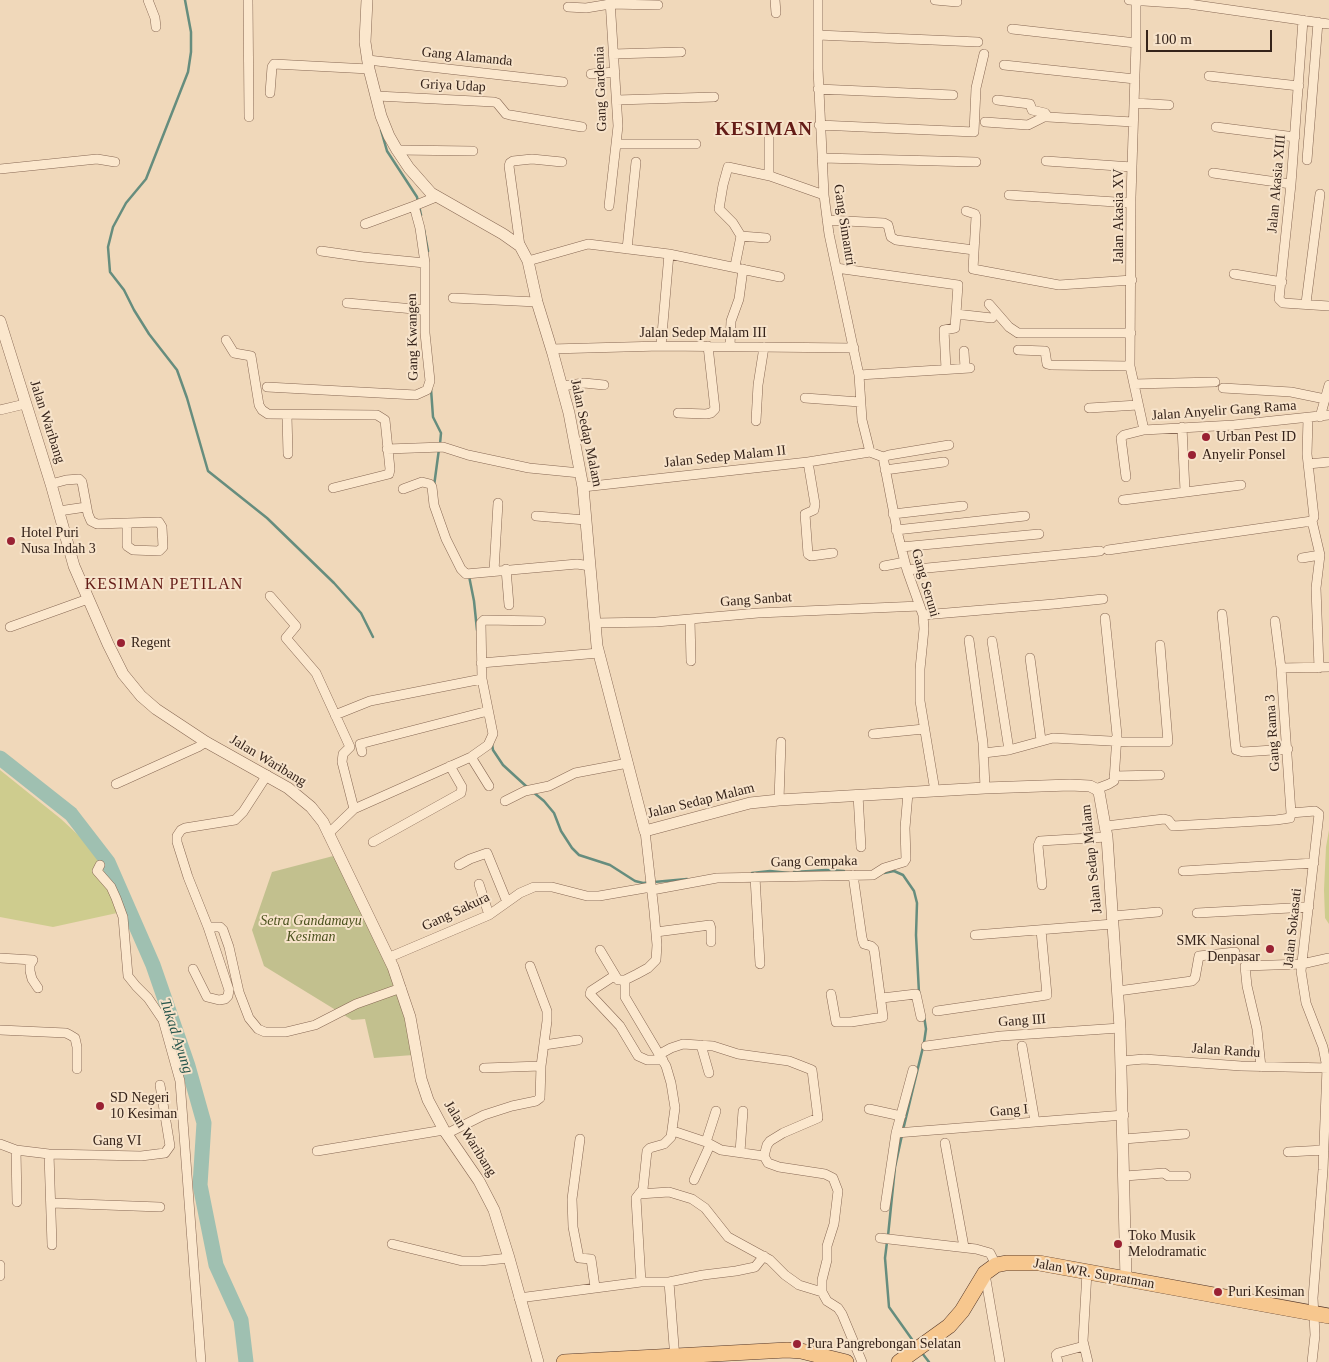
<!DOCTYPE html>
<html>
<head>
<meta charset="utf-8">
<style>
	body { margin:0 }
	#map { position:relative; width:1329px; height:1362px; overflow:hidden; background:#f0d8ba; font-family:Georgia,serif }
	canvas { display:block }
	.scale { position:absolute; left:1146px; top:30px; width:126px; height:22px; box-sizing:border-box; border:2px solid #35231a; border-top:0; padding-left:6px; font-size:15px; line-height:18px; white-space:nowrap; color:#35231a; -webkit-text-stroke:4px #f7e3ca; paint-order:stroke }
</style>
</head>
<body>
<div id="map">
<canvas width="1329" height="1362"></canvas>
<div class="scale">100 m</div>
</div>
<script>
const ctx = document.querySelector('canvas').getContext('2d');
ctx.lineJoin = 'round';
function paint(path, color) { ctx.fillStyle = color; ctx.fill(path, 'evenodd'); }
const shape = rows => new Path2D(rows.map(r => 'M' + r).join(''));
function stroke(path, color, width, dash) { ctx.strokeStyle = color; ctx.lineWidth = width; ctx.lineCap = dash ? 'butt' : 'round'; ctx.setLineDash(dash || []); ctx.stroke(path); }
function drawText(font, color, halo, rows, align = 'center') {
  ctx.font = font + ' Georgia,serif'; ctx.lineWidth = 4; ctx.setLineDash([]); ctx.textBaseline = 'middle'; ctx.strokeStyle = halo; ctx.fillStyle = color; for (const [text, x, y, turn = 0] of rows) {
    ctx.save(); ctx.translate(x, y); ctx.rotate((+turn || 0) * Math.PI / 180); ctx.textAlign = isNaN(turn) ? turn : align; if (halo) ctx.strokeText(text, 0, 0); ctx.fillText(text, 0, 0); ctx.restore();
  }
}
const green = shape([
	[0,770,61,819,90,846,104,869,115,901,117,913,53,927,0,917],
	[1329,830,1329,924,1325,918,1324,890,1326,847]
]);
const cemetery = shape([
	[337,855,387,958,409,1024,413,1055,374,1058,365,1019,352,1020,264,966,252,930,272,872]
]);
const stream = shape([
	[185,0,191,32,191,52,188,72,146,179,126,203,113,227,108,247,110,272,124,290,134,310,149,334,177,370,187,398,208,471,267,518,334,583,361,613,373,637],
	[381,130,387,151,417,197,421,215],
	[424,230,428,251],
	[431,389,433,417,441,433,440,444],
	[434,486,439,449],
	[469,576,474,601,477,630],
	[492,744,493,750,503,765,527,787],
	[533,792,544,801,554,813,561,831,572,848,579,855,610,865,635,881,643,883,687,879],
	[794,872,826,870,844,871],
	[752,873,770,871,789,873],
	[884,873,894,871,903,875,914,891,917,903,916,935,919,993],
	[903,1130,924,1043,926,1029,924,1016],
	[888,1236,895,1167,902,1135],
	[887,1242,885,1258,889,1307,916,1345],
	[922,1353,929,1362]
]);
const river = shape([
	[0,758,71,814,108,862,153,965,188,1066,204,1123,200,1185,216,1265,241,1320,246,1362]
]);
const minor = shape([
	[148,0,155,18,156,27],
	[248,0,249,117],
	[775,0,776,13],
	[818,0,818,69,824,195,829,234,859,375,862,420,870,452],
	[935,0,957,2],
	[1129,0,1189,4,1329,24],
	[1136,0,1136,43,1131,197,1130,366,1144,430],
	[568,7,586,8,610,4,658,5],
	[1303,20,1291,184,1279,299,1283,303,1329,306],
	[1012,29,1136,43],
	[818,35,978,42],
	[613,54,681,52],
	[368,60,563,82],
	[1004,65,1135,79],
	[591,74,615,72],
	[1209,76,1299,86],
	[818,89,953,95],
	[270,93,272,67,274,64,369,69],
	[377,96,494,102,497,103,506,114,510,115,582,127],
	[617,100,714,97],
	[997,100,1030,104,1032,110,1045,113,1048,117],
	[1134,103,1169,105],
	[985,122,1028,125,1044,117,1048,117,1133,122],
	[819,125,974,132,976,88,984,54],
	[1216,127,1295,137],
	[769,137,769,174,770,176],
	[616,144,696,144],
	[397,150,473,151],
	[822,158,976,162],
	[1307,160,1318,22],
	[1046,161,1132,167],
	[0,169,97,159,115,162],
	[1213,173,1291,184],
	[1009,195,1131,203],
	[609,206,618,126,610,0],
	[966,211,975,214,976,217,973,269,1059,285,1132,280],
	[827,220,884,223,888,225,891,237,896,240,974,250],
	[365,224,414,206,436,197],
	[741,236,733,223,719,209,723,185,728,167,770,176,824,195],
	[520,246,509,166,510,163,513,161,532,159,562,162],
	[627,249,636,162],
	[321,251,363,257,425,263],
	[528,261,588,244,669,254,780,277],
	[735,266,741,236,766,238],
	[836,268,958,285,955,328,944,330,946,369],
	[1234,274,1282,282],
	[453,298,537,302],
	[347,303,425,310],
	[1306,303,1320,194],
	[989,304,1009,327,1018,333,1131,333],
	[956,314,992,318],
	[226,340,234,353,251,356,259,405,262,410,268,414,377,415,385,420,390,469,389,474,333,488],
	[661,346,669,254],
	[730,346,731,321,739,299,743,269],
	[551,349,661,346,854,348],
	[1018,350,1045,351,1047,364,1051,365,1130,366],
	[964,351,965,368],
	[859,375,970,368],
	[1134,384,1215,382],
	[562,386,584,383,604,385],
	[267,387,416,395,427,390,430,381,425,333,425,263,420,228,414,206],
	[1223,388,1291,392,1325,399],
	[805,398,860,402],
	[1089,408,1138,405],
	[0,410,25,404],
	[678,413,706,414,711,413,715,409,708,346],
	[287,416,288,454],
	[1320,417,1329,385],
	[1308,419,1307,454,1314,517,1312,521,1320,555,1316,588,1319,668],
	[756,421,758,385,764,347],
	[1182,427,1185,491],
	[387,449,443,447,468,455,529,468,580,473],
	[883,457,889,455,949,445],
	[808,462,815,504,814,510,805,514,808,554,811,556,833,553],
	[1308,464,1329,462],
	[885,470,944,462],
	[1126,477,1121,438,1124,435,1144,430,1234,425,1329,415],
	[51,484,66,480,79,479,82,482,88,514,91,521,97,524,127,523,159,522,162,527,163,547,159,551,133,550,127,546,127,523],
	[583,487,808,462,870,452,883,457,898,535,907,570,923,615,924,629,920,669,920,701,935,791],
	[403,489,422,482,430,484,432,487,434,505,446,539,461,569,466,574,577,564,590,566],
	[1123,500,1241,485],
	[59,511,86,507],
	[893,514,963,506],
	[536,516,586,520],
	[896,530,1025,516],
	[901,547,1039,534],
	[1108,550,1312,521],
	[1302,558,1320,555],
	[884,566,905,562],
	[506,569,509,605],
	[907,570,1100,551],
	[494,571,498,503],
	[270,596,296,626,286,638,316,673,350,747,343,754,342,762,354,809],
	[1222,614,1236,750,1243,752,1288,749],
	[923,615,1054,604,1103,599],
	[690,620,691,661],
	[1275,621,1281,668,1291,813,1315,811,1319,814,1301,971,1306,1003,1323,1047,1327,1068,1323,1170,1313,1298,1315,1335,1312,1362],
	[595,623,656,622,758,613,920,606],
	[10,627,88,599],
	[969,640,983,743,985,788],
	[992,641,1009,750],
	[1030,658,1041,740],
	[481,663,599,653],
	[1281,668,1329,667],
	[335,715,370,701,482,679],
	[873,734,924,729],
	[362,752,360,744,488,711],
	[984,753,1009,750,1053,738,1129,742,1168,742,1160,645],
	[471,757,489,786],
	[1114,776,1160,775],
	[116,784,198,747,206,742],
	[1096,789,1109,784,1114,781,1117,735,1105,618],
	[858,795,861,847],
	[779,800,781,742],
	[505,801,525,791,549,786,575,773,628,763],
	[1106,826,1164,819,1168,820,1173,826,1276,820,1290,818,1291,813],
	[328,834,354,809,471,757,488,745,493,734,482,679,481,623,484,620,541,621],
	[373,842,461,793,462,787,450,766],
	[100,865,97,871,111,887,116,898,123,917,128,976,136,986,148,998,163,1020,180,1081,201,1362],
	[459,865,470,859,487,853,507,902],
	[1183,871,1314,863],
	[755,877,760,964],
	[479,884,489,915],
	[1042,885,1038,846,1040,841,1107,837],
	[652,890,717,878,873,875,884,868,904,862,906,859,905,828,908,793],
	[1197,913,1309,907],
	[1113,916,1158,912],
	[208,927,220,927,223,930,229,947,239,992,249,1018,258,1029,265,1032,286,1032,315,1025,356,1004,401,988],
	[656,932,710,925,711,929,711,942],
	[975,935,1113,924],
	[600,950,618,980,625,980,637,974,648,968,656,960,657,945,654,911,645,831],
	[390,957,489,915,520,893,534,887,552,887,587,896,599,896,651,887],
	[0,958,33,960,30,965,30,971,32,979,38,988],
	[193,969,207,997,219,1000,225,999,228,996,229,990,208,927,188,877,177,842,177,836,181,830,185,828,235,820,243,812,267,775],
	[614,976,591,991,590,994,620,1026,638,1056,647,1060,663,1060],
	[625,980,625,997,666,1066,671,1083,675,1108,671,1137,664,1144,650,1148,647,1151,643,1189,636,1198,641,1282],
	[1118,991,1192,981,1195,978,1199,956,1235,952],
	[831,994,836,1022,851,1022,883,1017,874,949,871,946,864,944,862,938,853,875],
	[882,998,916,994,921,1017],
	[937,1011,1047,995,1041,930],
	[0,1030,66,1033,70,1035,75,1038,77,1047,77,1069],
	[544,1045,578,1040],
	[701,1045,709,1073],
	[926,1046,1001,1036,1120,1028],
	[1022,1046,1035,1122],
	[660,1054,671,1048,683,1044,713,1046,738,1054,789,1061,812,1070,818,1118,783,1133,770,1141,767,1145,764,1156],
	[1122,1061,1144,1059,1241,1066,1329,1068],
	[1261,1067,1257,1029,1247,986,1245,966,1302,964,1329,958],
	[484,1068,541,1066],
	[869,1109,901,1116],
	[673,1131,706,1142,721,1150,764,1156,768,1163,779,1167,825,1174,833,1178,838,1191,834,1224,827,1246,827,1260,822,1280,822,1292,827,1301,838,1308,842,1314,862,1362],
	[896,1133,1124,1115],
	[446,1134,484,1115,512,1106,536,1101,540,1098,541,1066,547,1021,547,1011,530,966],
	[580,1139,572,1199,573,1227,579,1258,591,1259,595,1287],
	[1124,1139,1185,1134],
	[706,1142,716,1111],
	[945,1143,964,1247],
	[0,1144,16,1150,49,1154,141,1156,165,1153,170,1146,169,1140,160,1085],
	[16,1150,17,1202],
	[317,1151,444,1130],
	[740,1152,743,1111],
	[1288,1152,1324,1150],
	[49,1154,52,1245],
	[1125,1176,1164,1173,1168,1176,1186,1176],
	[694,1180,710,1145],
	[639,1194,669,1192,692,1199,705,1208,728,1237,770,1260,785,1275,799,1285,822,1292],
	[52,1203,160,1207],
	[885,1207,896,1133,913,1070],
	[880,1238,976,1249,990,1253,996,1265],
	[392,1244,462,1261,480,1261,509,1258],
	[0,1265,0,1276],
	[1087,1272,1083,1341,1088,1362],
	[985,1274,1000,1362],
	[669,1282,675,1359],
	[519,1298,641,1282,669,1282,703,1275,736,1271,755,1267,764,1256],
	[1058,1362,1056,1355,1058,1353,1084,1346]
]);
const tertiary = shape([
	[367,0,365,42,369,69,381,116,389,136,397,150,409,168,431,193,503,234,520,246,528,261,537,302,553,354,569,413,583,487,597,646,645,831,750,803,779,800,985,788,1070,785,1090,786,1096,789,1099,792,1107,837,1120,1028,1126,1280],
	[0,321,51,484,74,566,108,644,123,674,141,696,156,709,206,742,288,788,311,807,323,822,393,967,410,1017,421,1079,428,1100,444,1130,479,1181,494,1210,509,1258,538,1362]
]);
const primary = shape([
	[564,1362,787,1350,801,1351,846,1362],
	[899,1362,949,1326,962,1311,985,1273,996,1265,1006,1263,1039,1263,1329,1316]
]);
const markers = [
	[1206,437,5,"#992133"],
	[1192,455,5,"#992133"],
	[11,541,5,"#992133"],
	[121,643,5,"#992133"],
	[1270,949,5,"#992133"],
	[100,1106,5,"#992133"],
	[1118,1244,5,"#992133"],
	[1218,1292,5,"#992133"],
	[797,1344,5,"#992133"]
];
const streetNames = [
	["Gang Alamanda",467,57,6],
	["Griya Udap",453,86,3],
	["Gang Gardenia",601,89,-92],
	["Jalan Akasia XIII",1277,184,-85],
	["Jalan Akasia XV",1119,216,-90],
	["Gang Simantri",844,225,81],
	["Jalan Sedep Malam III",703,333],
	["Gang Kwangen",413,337,-91],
	["Jalan Anyelir Gang Rama",1224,411,-4],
	["Jalan Waribang",47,422,72],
	["Jalan Sedap Malam",586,433,78],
	["Jalan Sedep Malam II",725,457,-6],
	["Gang Seruni",925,583,74],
	["Gang Sanbat",756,600,-4],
	["Gang Rama 3",1273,733,-94],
	["Jalan Waribang",268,761,31],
	["Jalan Sedap Malam",701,801,-14],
	["Jalan Sedap Malam",1092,859,-96],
	["Gang Cempaka",814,862,-1],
	["Gang Sakura",456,912,-25],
	["Jalan Sokasati",1293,928,-84],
	["Gang III",1022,1021,-4],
	["Jalan Randu",1226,1051,4],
	["Gang I",1009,1111,-5],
	["Jalan Waribang",470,1139,58],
	["Gang VI",117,1141],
	["Jalan WR. Supratman",1094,1274,10]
];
const poiNames = [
	["Urban Pest ID",1216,437],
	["Anyelir Ponsel",1202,455],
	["Hotel Puri",21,533],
	["Nusa Indah 3",21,549],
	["Regent",131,643],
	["SMK Nasional",1260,941,"right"],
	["Denpasar",1260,957,"right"],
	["SD Negeri",110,1098],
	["10 Kesiman",110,1114],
	["Toko Musik",1128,1236],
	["Melodramatic",1128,1252],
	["Puri Kesiman",1228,1292],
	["Pura Pangrebongan Selatan",807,1344]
];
const parkNames = [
	["Setra Gandamayu",311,921],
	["Kesiman",311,937]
];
const waterNames = [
	["Tukad Ayung",176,1036,72]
];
const quarterNames = [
	["KESIMAN PETILAN",164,585]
];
const districtNames = [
	["KESIMAN",764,130]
];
paint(green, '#cecc8e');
paint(cemetery, '#c2c08e');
stroke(stream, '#668d7e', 2.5);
stroke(river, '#9fc0b1', 15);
stroke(minor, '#876854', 10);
stroke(tertiary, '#876854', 12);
stroke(primary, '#543729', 16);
stroke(minor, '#fbe7cd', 9);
stroke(tertiary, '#fbe7cd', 11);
stroke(primary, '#f7c78e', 15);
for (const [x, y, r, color] of markers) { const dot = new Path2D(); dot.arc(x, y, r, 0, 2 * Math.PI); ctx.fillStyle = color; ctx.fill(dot); stroke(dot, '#f7e3ca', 2); }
drawText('14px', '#35231a', '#f7e3ca', streetNames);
drawText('14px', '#35231a', '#f7e3ca', poiNames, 'left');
drawText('italic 14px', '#4d531f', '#f7e3ca', parkNames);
drawText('italic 15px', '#28564c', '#f7e3ca', waterNames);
ctx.letterSpacing = '1px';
drawText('16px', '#641c17', '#f7e3ca', quarterNames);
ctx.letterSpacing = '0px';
ctx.letterSpacing = '1px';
drawText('bold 19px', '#641c17', '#f7e3ca', districtNames);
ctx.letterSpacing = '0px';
</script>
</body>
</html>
